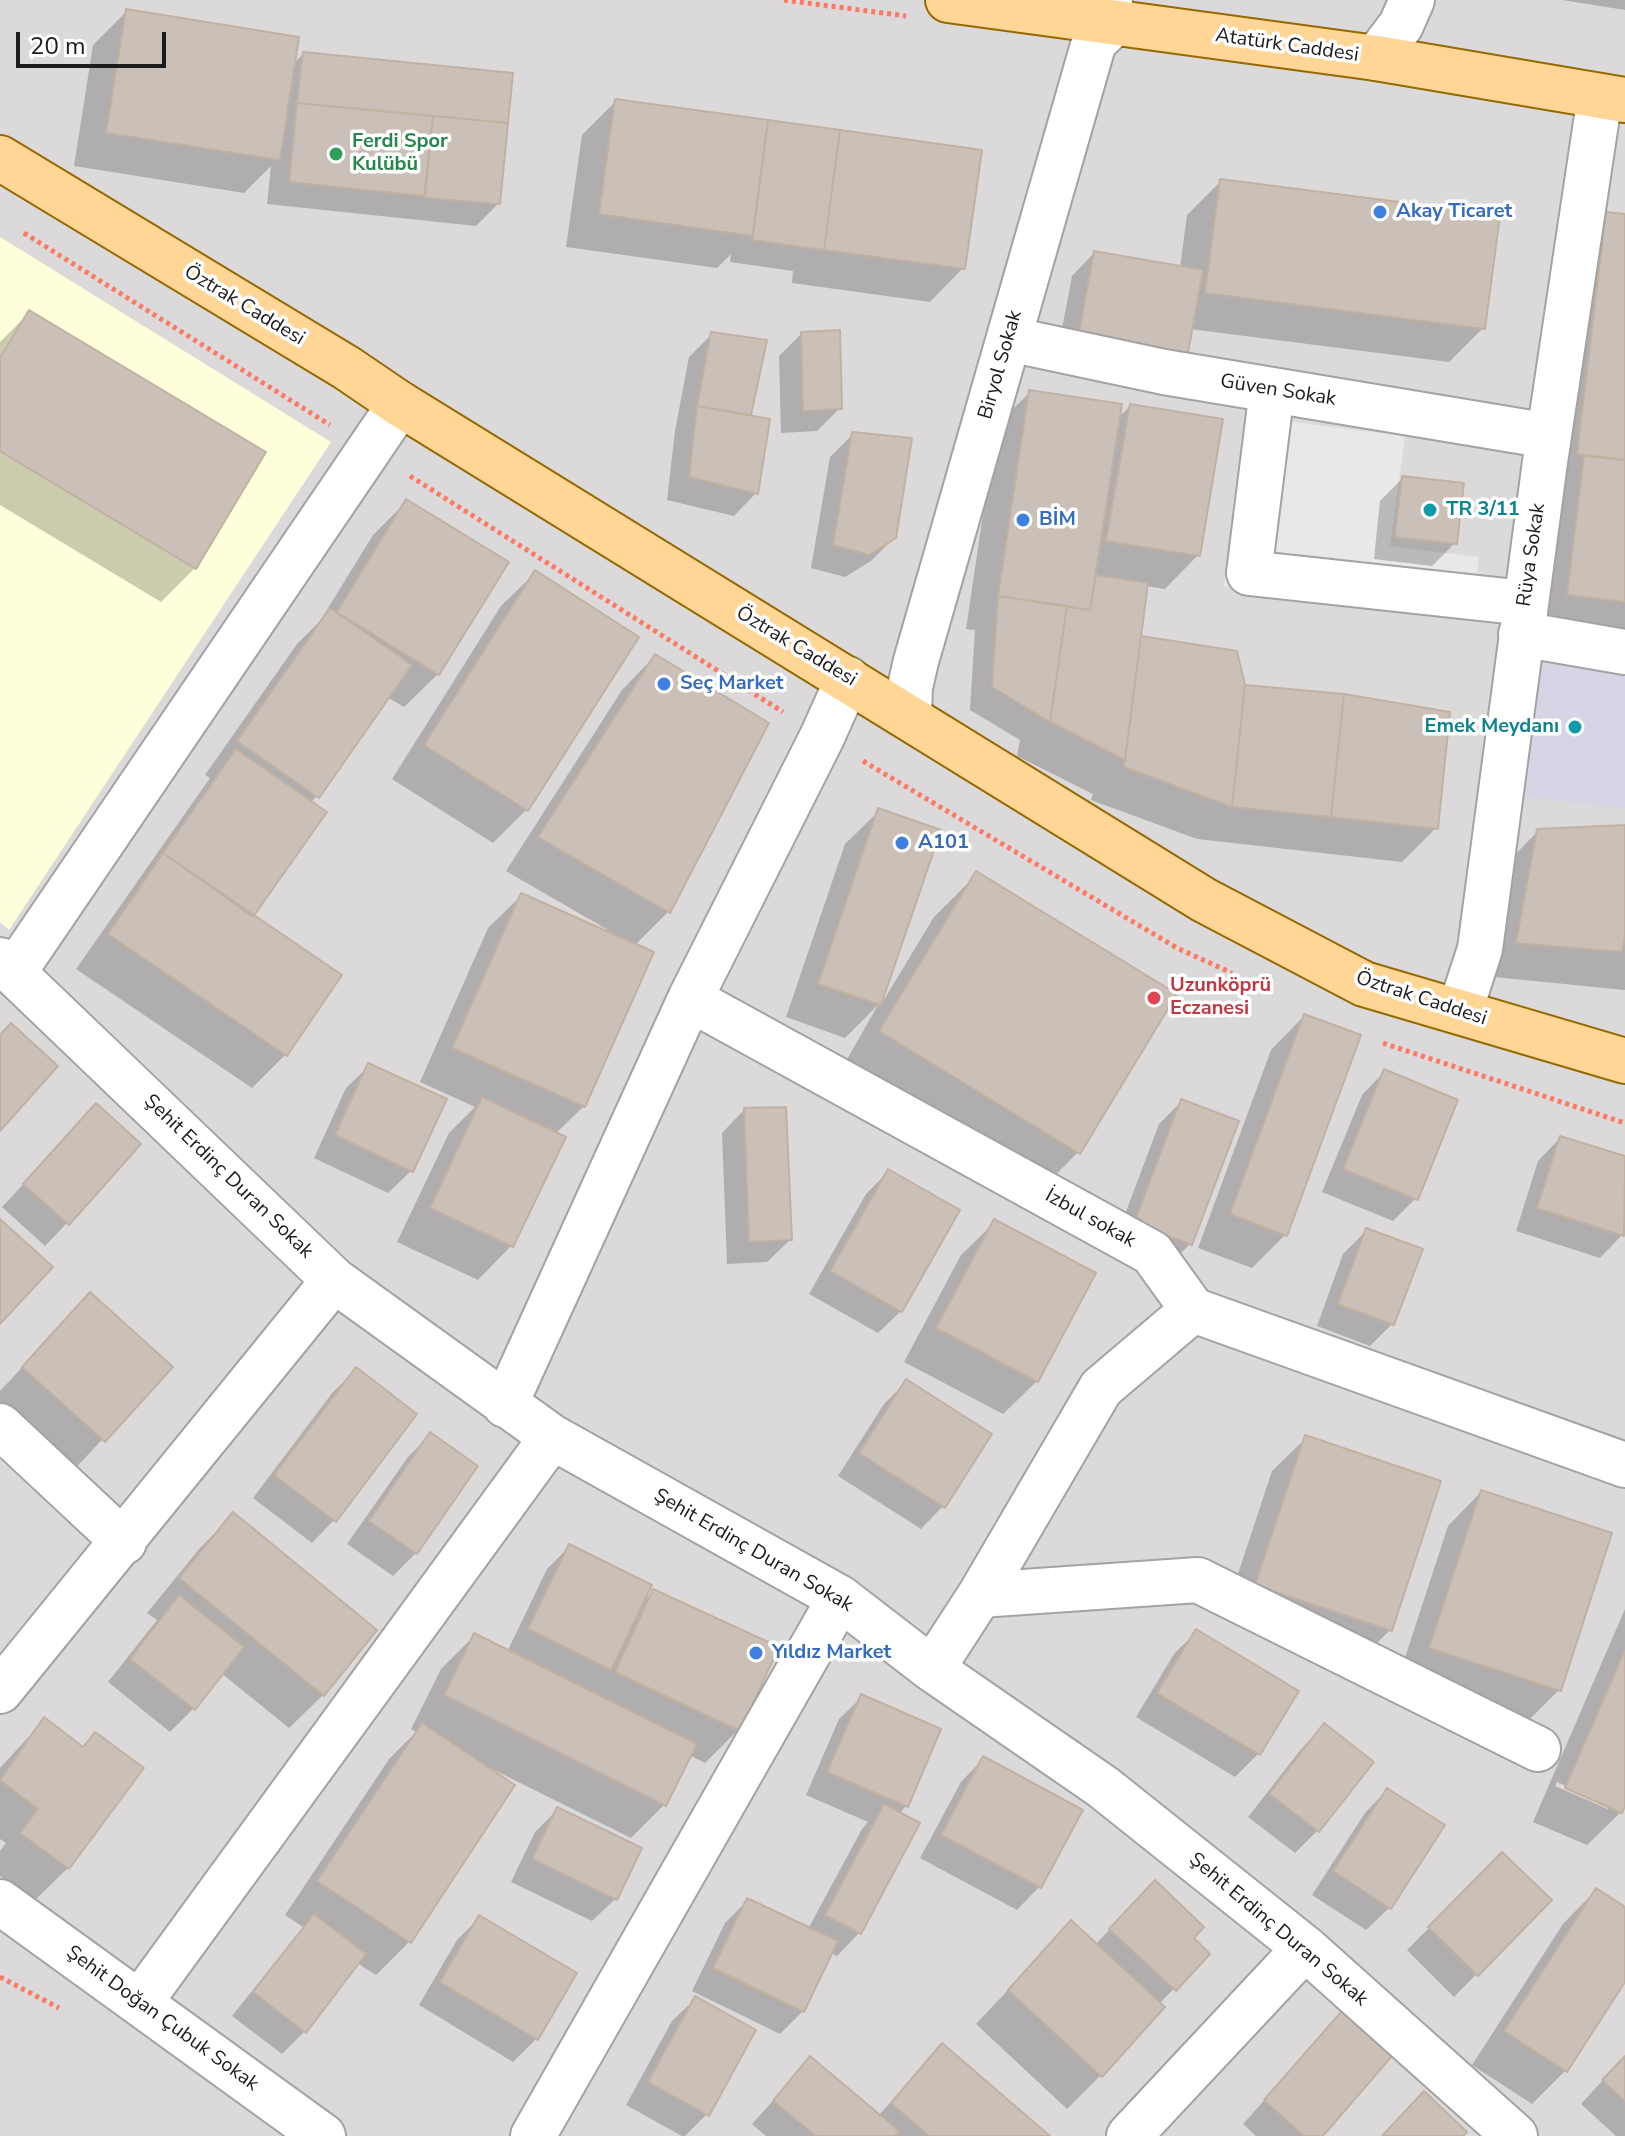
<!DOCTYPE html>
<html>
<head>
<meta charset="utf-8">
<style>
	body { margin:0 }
	#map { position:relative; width:1625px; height:2136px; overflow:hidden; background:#efebe1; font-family:"Nunito Sans",sans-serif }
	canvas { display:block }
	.scale { position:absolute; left:16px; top:32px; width:150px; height:36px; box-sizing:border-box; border:4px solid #1c1c1c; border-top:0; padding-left:10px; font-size:24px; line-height:28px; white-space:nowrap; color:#1c1c1c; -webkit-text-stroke:6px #fff; paint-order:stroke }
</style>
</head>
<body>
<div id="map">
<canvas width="1625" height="2136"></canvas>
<div class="scale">20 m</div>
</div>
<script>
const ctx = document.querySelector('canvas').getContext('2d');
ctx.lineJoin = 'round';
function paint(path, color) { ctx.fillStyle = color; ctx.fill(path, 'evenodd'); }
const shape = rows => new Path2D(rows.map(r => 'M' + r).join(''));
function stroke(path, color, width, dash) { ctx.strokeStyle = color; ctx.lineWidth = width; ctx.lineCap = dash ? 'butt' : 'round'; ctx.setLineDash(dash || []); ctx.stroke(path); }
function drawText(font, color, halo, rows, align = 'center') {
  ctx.font = font + ' "Nunito Sans",sans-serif'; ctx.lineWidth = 7; ctx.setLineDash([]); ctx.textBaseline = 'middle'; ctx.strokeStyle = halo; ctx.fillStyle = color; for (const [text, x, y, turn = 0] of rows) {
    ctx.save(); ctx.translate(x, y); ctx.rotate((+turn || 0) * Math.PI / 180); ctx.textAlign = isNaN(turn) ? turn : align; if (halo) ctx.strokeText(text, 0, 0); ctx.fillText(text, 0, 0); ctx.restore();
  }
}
const residential = shape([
	[0,0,1625,0,1625,2136,0,2136]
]);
const education = shape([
	[0,237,331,442,9,930,0,922]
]);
const parking = shape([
	[1246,416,1405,436,1390,546,1479,557,1472,617,1224,586]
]);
const plaza = shape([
	[1535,643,1625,657,1625,809,1519,796]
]);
const shadow = shape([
	[1562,0,1625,0,1625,10],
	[126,12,293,64,303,54,511,74,499,203,476,226,267,204,271,166,244,193,74,166,93,45],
	[616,101,963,268,930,302,792,283,793,271,730,262,731,254,717,268,566,247,582,135],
	[1221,181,1483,328,1449,362,1190,329,1186,352,1163,375,1057,355,1072,276,1094,253,1180,268,1187,215],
	[1607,214,1625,216,1625,639,1535,628,1573,248],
	[29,313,195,568,161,602,0,505,0,342],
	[712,334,764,342,749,417,756,493,734,516,667,500,675,431,689,357],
	[801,334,840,408,817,431,781,433,779,356],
	[1030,392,1117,419,1130,406,1198,555,1165,589,1146,586,1139,637,1244,687,1436,828,1402,862,1197,839,1091,800,1093,794,1017,756,1020,740,970,710,975,630,966,629,996,426],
	[853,434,895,537,871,561,845,577,811,568,830,457],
	[1403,478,1455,543,1432,566,1374,559,1380,501],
	[407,501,438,674,404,707,387,697,311,803,251,916,286,1054,252,1088,76,969,210,778,205,775,297,644,320,621,373,535],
	[535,573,526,810,493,843,392,779,501,606],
	[655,656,766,724,668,912,635,945,584,1106,555,1134,563,1138,511,1246,478,1280,397,1242,449,1133,475,1107,420,1082,488,928,522,895,606,932,608,930,506,871,622,690],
	[879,811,882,1003,934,917,977,874,1078,1152,1035,1196,838,1075,878,1005,845,1038,786,1017,845,844],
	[1625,827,1625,990,1484,976,1505,865,1538,831],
	[1304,1016,1285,1235,1252,1268,1198,1248,1271,1050],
	[369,1066,411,1171,388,1193,314,1158,346,1088],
	[1384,1072,1416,1198,1393,1221,1322,1192,1362,1095],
	[1181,1102,1191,1243,1168,1266,1113,1246,1159,1124],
	[96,1106,67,1223,45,1246,2,1207],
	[744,1110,790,1240,767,1262,727,1264,722,1133],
	[1560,1138,1625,1158,1625,1226,1622,1235,1600,1258,1516,1231,1538,1161],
	[888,1172,901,1311,878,1333,809,1294,866,1194],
	[995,1222,1037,1381,1003,1414,904,1362,961,1255],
	[1366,1231,1392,1324,1370,1346,1317,1326,1343,1254],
	[90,1295,170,1367,70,1474,0,1411,0,1391],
	[356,1370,334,1520,312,1543,253,1498,333,1392],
	[906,1382,943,1506,921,1529,838,1476,884,1404],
	[430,1435,476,1467,416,1553,393,1576,347,1544,408,1457],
	[1306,1438,1390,1630,1357,1663,1223,1619,1272,1471],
	[1481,1492,1559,1690,1526,1723,1397,1682,1448,1526],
	[233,1515,374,1631,323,1695,289,1728,221,1673,193,1709,170,1732,108,1682,157,1620,147,1613,200,1548],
	[570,1546,642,1603,654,1591,739,1729,705,1763,689,1755,664,1805,631,1838,494,1770,493,1773,512,1786,409,1942,376,1975,357,1963,304,2032,282,2054,232,2016,303,1927,285,1915,389,1759,416,1732,411,1729,441,1669,474,1636,507,1652,547,1569],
	[1625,1609,1625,1801,1621,1812,1587,1845,1533,1822],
	[1557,1782,1608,1804,1608,1809,1555,1786],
	[1197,1631,1296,1691,1258,1754,1235,1777,1136,1717,1174,1654],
	[862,1697,906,1806,899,1814,859,1933,837,1956,831,1953,803,2011,780,2034,692,1991,725,1923,748,1900,808,1929,862,1829,868,1822,806,1795,839,1719],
	[44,1720,82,1748,95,1735,68,1868,34,1901,0,1876,0,1851,6,1843,0,1839,0,1768],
	[1324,1726,1318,1830,1295,1853,1248,1817,1302,1748],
	[983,1759,1039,1887,1017,1910,920,1858,961,1782],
	[1387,1790,1389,1908,1366,1930,1312,1895,1365,1813],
	[558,1809,615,1899,592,1921,511,1882,535,1832],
	[1502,1854,1549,1900,1454,1997,1407,1950],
	[1596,1890,1625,1909,1625,1978,1565,2071,1532,2104,1472,2065,1563,1924],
	[1132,1906,1191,1938,1207,1954,1159,2004,1101,2075,1067,2109,976,2024,1071,1923,1095,1945],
	[479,1918,536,2039,513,2062,419,2005,457,1940],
	[695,1999,707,2114,685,2136,682,2136,626,2105,672,2021],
	[1342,2014,1321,2136,1256,2136,1243,2124],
	[942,2046,1047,2136,766,2136,752,2124,811,2059,878,2116],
	[1625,2056,1625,2136,1616,2136,1581,2104]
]);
const building = shape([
	[126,9,299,37,280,160,106,133,126,9],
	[303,52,513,73,508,123,297,103,303,52],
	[615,99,768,120,753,236,599,214,615,99],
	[297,103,433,116,424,196,289,182,297,103],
	[433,116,508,123,500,204,425,198,433,116],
	[768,120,840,130,824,250,752,240,768,120],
	[840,130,982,150,965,269,824,250,840,130],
	[1220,179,1500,215,1485,329,1205,293,1220,179],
	[1606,212,1625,214,1625,460,1577,454,1606,212],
	[1094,251,1203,270,1188,353,1079,333,1094,251],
	[29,310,266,452,196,569,0,451,0,358,29,310],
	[840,330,842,409,803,411,801,332,840,330],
	[711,332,767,340,751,415,697,406,711,332],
	[1029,390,1122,404,1090,610,998,596,1029,390],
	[1130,404,1223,419,1200,556,1106,541,1130,404],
	[697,406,770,419,758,494,689,477,697,406],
	[852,432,912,438,896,538,869,555,833,545,852,432],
	[1584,456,1625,460,1625,602,1567,595,1584,456],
	[1402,476,1464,483,1457,544,1395,537,1402,476],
	[406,499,509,562,439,675,337,612,406,499],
	[535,570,639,637,528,811,424,745,535,570],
	[1096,575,1148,583,1125,760,1050,722,1067,606,1090,610,1096,575],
	[998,596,1067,606,1050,722,992,687,998,596],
	[330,608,412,665,319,798,237,741,330,608],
	[1141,636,1237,651,1245,685,1232,807,1124,767,1141,636],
	[655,654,769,723,670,913,538,837,655,654],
	[1245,685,1344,694,1331,817,1232,807,1245,685],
	[1344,694,1450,712,1438,829,1331,817,1344,694],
	[236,749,327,812,253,917,163,853,236,749],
	[878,808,941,830,881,1005,818,984,878,808],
	[1625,825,1625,936,1622,952,1516,943,1537,829,1625,825],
	[163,853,342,975,287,1056,108,934,163,853],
	[976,871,1177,994,1080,1154,879,1031,976,871],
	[521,893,654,952,585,1107,452,1048,521,893],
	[1304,1014,1361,1035,1287,1236,1230,1214,1304,1014],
	[11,1023,58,1066,0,1131,0,1035,11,1023],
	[368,1063,447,1099,413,1172,335,1135,368,1063],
	[1384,1069,1458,1100,1418,1200,1343,1169,1384,1069],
	[482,1097,566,1137,513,1247,430,1208,482,1097],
	[1181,1099,1239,1121,1192,1245,1134,1223,1181,1099],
	[96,1103,141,1144,69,1225,23,1184,96,1103],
	[786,1107,792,1240,749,1242,744,1108,786,1107],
	[1560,1136,1625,1156,1624,1236,1537,1208,1560,1136],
	[888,1169,960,1210,902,1312,830,1271,888,1169],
	[0,1219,53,1267,0,1324,0,1219],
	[994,1219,1096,1273,1038,1382,936,1328,994,1219],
	[1366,1228,1423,1249,1394,1325,1338,1304,1366,1228],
	[90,1292,173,1367,105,1442,22,1367,90,1292],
	[356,1367,417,1414,336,1522,274,1475,356,1367],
	[906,1379,992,1434,945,1508,859,1453,906,1379],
	[430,1432,478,1466,417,1554,369,1521,430,1432],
	[1305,1435,1441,1481,1392,1631,1255,1585,1305,1435],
	[1481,1490,1612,1533,1561,1691,1429,1648,1481,1490],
	[233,1512,377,1630,324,1696,179,1578,233,1512],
	[569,1544,652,1585,611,1670,528,1629,569,1544],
	[653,1589,779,1647,740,1731,615,1672,653,1589],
	[179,1595,244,1647,195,1710,130,1659,179,1595],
	[1196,1629,1299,1691,1260,1755,1157,1693,1196,1629],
	[474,1633,697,1744,666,1806,444,1695,474,1633],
	[1625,1650,1625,1806,1622,1813,1565,1788,1625,1650],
	[861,1694,941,1729,908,1807,827,1772,861,1694],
	[44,1717,83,1747,95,1732,144,1768,69,1869,20,1833,38,1809,0,1780,44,1717],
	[422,1723,515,1785,411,1943,317,1881,422,1723],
	[1324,1723,1374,1762,1319,1832,1269,1794,1324,1723],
	[983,1756,1083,1810,1041,1888,941,1835,983,1756],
	[1387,1788,1445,1825,1391,1909,1333,1871,1387,1788],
	[884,1804,920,1823,861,1934,825,1915,884,1804],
	[557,1807,642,1848,617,1900,532,1859,557,1807],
	[1502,1852,1552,1900,1478,1976,1428,1927,1502,1852],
	[1155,1880,1204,1927,1194,1938,1210,1954,1176,1991,1109,1929,1155,1880],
	[1596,1888,1625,1907,1625,1982,1567,2072,1504,2031,1596,1888],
	[747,1898,838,1941,804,2012,713,1968,747,1898],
	[314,1914,366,1954,306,2033,253,1992,314,1914],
	[479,1915,577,1973,538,2040,440,1982,479,1915],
	[1071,1920,1165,2007,1102,2077,1008,1990,1071,1920],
	[695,1996,756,2030,709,2116,648,2082,695,1996],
	[1342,2011,1392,2056,1323,2136,1304,2136,1264,2100,1342,2011],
	[942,2043,1050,2136,929,2136,891,2103,942,2043],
	[810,2056,899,2131,895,2136,816,2136,773,2101,810,2056],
	[1625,2056,1625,2101,1602,2080,1625,2056],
	[1424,2091,1467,2132,1463,2136,1382,2136,1424,2091]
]);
const path = shape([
	[784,0,906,16],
	[24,233,330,425],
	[410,476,783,712],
	[863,761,1177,948,1232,973],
	[1383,1043,1625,1123],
	[0,1977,59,2008]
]);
const minor = shape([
	[1376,58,1401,25,1412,0],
	[1009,339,1164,372,1549,436],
	[1272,390,1249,573,1525,603],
	[1521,634,1625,652],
	[909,716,910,687,916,661,1094,42,1114,23,1109,0],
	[0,960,334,1280,552,1437,840,1598,932,1669,1103,1787,1305,1948,1515,2136],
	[14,972,400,404],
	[690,999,1152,1253,1193,1310,1625,1465],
	[1456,1010,1466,992,1480,949,1545,462,1600,96],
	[505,1405,690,999,822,737,848,679],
	[0,1426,124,1542],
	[980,1595,1198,1580,1538,1749],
	[932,1669,980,1595,1101,1388,1193,1310],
	[0,1691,334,1280],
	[0,1902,323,2136],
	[140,2002,552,1437],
	[533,2136,840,1598],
	[1129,2136,1305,1948]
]);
const major = shape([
	[948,0,1376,58,1625,100],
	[0,158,347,368,400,404,1204,900,1364,984,1625,1061]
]);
const markers = [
	[336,154,8,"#2e9e5b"],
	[1380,212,8,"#3f7fe0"],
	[1430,510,8,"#0f9aa8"],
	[1023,520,8,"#3f7fe0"],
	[664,684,8,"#3f7fe0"],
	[1575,727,8,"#0f9aa8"],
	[902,843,8,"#3f7fe0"],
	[1154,998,8,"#e0444e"],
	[756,1653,8,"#3f7fe0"]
];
const streetNames = [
	["Atatürk Caddesi",1287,46,8],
	["Öztrak Caddesi",244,306,31],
	["Biryol Sokak",1001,365,-74],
	["Güven Sokak",1278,391,9],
	["Rüya Sokak",1532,555,-82],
	["Öztrak Caddesi",796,647,31],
	["Öztrak Caddesi",1421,999,18],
	["Şehit Erdinç Duran Sokak",228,1177,44],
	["İzbul sokak",1090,1219,29],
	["Şehit Erdinç Duran Sokak",753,1551,30],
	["Şehit Erdinç Duran Sokak",1278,1930,40],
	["Şehit Doğan Çubuk Sokak",162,2019,36]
];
const leisureNames = [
	["Ferdi Spor",352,142],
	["Kulübü",352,165]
];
const shopNames = [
	["Akay Ticaret",1396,212],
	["BİM",1039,520],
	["Seç Market",680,684],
	["A101",918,843],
	["Yıldız Market",772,1653]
];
const cultureNames = [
	["TR 3/11",1446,510],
	["Emek Meydanı",1559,727,"right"]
];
const healthNames = [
	["Uzunköprü",1170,986],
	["Eczanesi",1170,1009]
];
paint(residential, '#dbd9d9');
paint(education, '#feffda');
paint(parking, '#e8e8e8');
paint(plaza, '#d6d5e5');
paint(shadow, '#0003');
paint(building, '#cbc0b7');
stroke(building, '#c2b1a2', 2);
stroke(minor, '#a3a3a3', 48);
stroke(major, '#956900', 48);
stroke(path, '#ff7862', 5, [4, 4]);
stroke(minor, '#fff', 44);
stroke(major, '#ffd696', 44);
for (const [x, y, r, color] of markers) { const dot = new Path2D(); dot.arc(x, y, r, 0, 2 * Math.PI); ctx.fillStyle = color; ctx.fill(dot); stroke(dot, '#fff', 3); }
drawText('20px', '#1c1c1c', '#fff', streetNames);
drawText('bold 20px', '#27864d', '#fff', leisureNames, 'left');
drawText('bold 20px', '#366cbe', '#fff', shopNames, 'left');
drawText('bold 20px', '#0d838f', '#fff', cultureNames, 'left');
drawText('bold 20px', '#be3a42', '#fff', healthNames, 'left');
</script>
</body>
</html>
